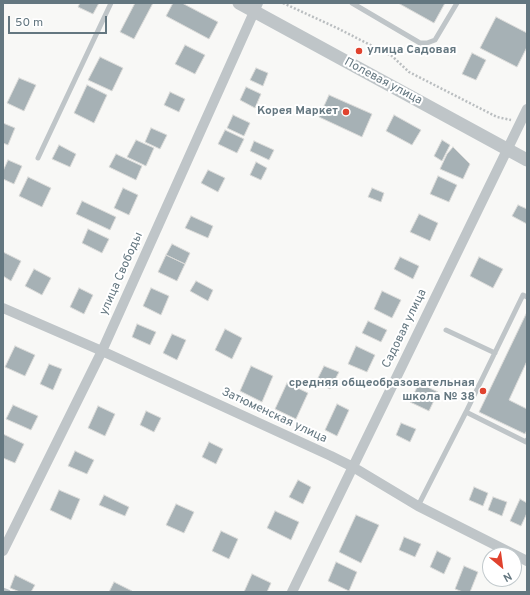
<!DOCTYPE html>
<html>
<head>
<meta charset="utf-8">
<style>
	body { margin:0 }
	#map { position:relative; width:530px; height:595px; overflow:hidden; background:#f8f8f6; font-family:Overpass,sans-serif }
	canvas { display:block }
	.frame { position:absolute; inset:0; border:4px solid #647780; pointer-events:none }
	.north { position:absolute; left:482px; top:547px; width:40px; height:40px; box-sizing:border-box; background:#fff; border:1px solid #c1c9cc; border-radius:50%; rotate:151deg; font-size:11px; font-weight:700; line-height:16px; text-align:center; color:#647780 }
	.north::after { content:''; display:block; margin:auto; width:14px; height:18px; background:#e0422e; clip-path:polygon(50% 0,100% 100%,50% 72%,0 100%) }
	.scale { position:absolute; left:8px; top:16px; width:99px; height:18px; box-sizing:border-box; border:2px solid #647780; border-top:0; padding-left:5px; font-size:12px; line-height:14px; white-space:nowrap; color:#647780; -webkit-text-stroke:3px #fff; paint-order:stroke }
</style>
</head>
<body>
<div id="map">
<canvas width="530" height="595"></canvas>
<div class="frame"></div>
<div class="north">N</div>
<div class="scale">50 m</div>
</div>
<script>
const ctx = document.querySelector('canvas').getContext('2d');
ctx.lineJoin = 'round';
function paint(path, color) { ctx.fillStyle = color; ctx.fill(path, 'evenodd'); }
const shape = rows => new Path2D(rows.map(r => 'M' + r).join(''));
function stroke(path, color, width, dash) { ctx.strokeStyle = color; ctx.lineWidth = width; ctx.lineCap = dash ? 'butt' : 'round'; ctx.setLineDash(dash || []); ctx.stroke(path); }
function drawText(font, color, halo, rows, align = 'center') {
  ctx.font = font + ' Overpass,sans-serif'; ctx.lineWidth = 4; ctx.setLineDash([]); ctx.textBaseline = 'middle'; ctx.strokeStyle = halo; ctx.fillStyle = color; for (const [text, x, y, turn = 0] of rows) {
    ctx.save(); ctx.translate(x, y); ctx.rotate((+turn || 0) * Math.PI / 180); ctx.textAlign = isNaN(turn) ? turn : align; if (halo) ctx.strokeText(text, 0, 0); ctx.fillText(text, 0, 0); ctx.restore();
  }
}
const building = shape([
	[80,3,99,3,93,14,78,7,80,3],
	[135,3,153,3,134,39,120,32,135,3],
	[173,3,182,3,218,22,209,39,166,16,173,3],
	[398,3,445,3,434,23,398,3],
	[496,17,527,33,527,47,517,67,480,48,496,17],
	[185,45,205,55,195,74,175,64,185,45],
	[472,53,486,60,476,80,462,74,472,53],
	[100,57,123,68,112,91,88,80,100,57],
	[256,68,268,73,263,86,250,80,256,68],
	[19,78,36,85,24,111,7,103,19,78],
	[87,85,107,95,94,123,74,113,87,85],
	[246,87,261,94,255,108,240,100,246,87],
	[170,92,185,99,179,112,164,105,170,92],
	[329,95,372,114,362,137,319,117,329,95],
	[233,115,250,123,244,136,227,128,233,115],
	[394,115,421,130,412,145,386,131,394,115],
	[3,123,15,128,8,145,3,143,3,123],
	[151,128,167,135,160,149,145,142,151,128],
	[225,130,244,139,237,153,218,144,225,130],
	[136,140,154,148,146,166,127,157,136,140],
	[442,140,450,145,442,161,434,156,442,140],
	[254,141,274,150,269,160,250,151,254,141],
	[59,145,76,154,70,167,52,159,59,145],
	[453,147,470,164,463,179,440,169,447,154,453,147],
	[116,154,142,166,136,180,109,167,116,154],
	[8,160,22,166,14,184,3,179,3,171,8,160],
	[256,162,267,168,261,180,250,175,256,162],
	[208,170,225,178,218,192,201,183,208,170],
	[438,176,457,185,449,202,430,194,438,176],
	[28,177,51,188,42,207,19,196,28,177],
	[123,188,138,195,129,215,114,208,123,188],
	[372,188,384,193,381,202,368,197,372,188],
	[82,201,116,217,110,230,76,214,82,201],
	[518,205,527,209,527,224,512,216,518,205],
	[419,214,438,223,430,241,410,232,419,214],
	[191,216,213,226,208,238,185,228,191,216],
	[88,229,109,239,102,253,82,243,88,229],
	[172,244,190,253,185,264,166,255,172,244],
	[3,252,21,261,11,281,3,276,3,252],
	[166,255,185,264,177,281,158,272,166,255],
	[400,257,419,266,413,279,394,269,400,257],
	[479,257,503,269,493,288,470,276,479,257],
	[34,269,51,278,42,295,25,286,34,269],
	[196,281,213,290,208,301,190,291,196,281],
	[79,288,93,295,84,314,70,307,79,288],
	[151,288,169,296,161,315,143,306,151,288],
	[382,291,401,300,392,318,374,309,382,291],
	[527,312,527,361,509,400,527,409,527,430,525,434,479,412,527,312],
	[368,321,387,330,381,342,362,333,368,321],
	[137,324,156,332,150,345,132,337,137,324],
	[225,329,242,338,232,359,215,350,225,329],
	[172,334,186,340,177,360,163,353,172,334],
	[15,346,35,355,25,376,5,367,15,346],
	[356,346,375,355,367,372,348,364,356,346],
	[49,364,62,369,53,390,40,384,49,364],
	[251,366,273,376,262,402,240,391,251,366],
	[324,366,339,372,330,389,316,382,324,366],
	[287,383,308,393,296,419,275,409,287,383],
	[419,383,438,392,429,411,410,402,419,383],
	[337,404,349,410,337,436,325,430,337,404],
	[13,405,38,416,31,430,6,419,13,405],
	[98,406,115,414,105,436,88,428,98,406],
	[146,411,161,418,154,432,140,425,146,411],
	[401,423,416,429,410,442,396,435,401,423],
	[3,434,24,444,15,463,3,458,3,434],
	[209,442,223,449,216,464,202,457,209,442],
	[75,451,94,460,87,474,68,466,75,451],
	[298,480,311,487,303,504,289,497,298,480],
	[474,487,488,493,483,506,469,500,474,487],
	[59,490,80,499,71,520,50,510,59,490],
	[104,495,129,507,125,516,99,505,104,495],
	[493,497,507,502,502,516,488,510,493,497],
	[520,499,527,503,527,513,521,526,510,521,520,499],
	[176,504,194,512,184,533,166,525,176,504],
	[275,511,299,522,291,540,267,528,275,511],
	[356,515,379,525,361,563,339,552,356,515],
	[221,531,238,539,229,559,212,551,221,531],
	[404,537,421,544,415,557,399,550,404,537],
	[437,551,451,558,444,574,430,567,437,551],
	[336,562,357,572,349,591,328,581,336,562],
	[464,566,478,572,470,592,463,592,455,589,464,566],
	[252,574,271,583,267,592,244,592,252,574],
	[15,575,35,585,31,592,20,592,10,588,15,575],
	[114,582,132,591,132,592,109,592,114,582]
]);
const path = shape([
	[283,3,337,28,392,56,409,72,497,117,511,120]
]);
const service = shape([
	[352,3,420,43,427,43,435,40,457,3],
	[38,158,111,3],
	[527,297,523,295,466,412,526,442,527,440],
	[446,330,495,353],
	[418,506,466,412],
	[3,590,8,592]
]);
const minor = shape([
	[3,308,102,351,331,456,353,467,418,506,527,561],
	[3,551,102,351,258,3],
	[292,592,527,109]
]);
const tertiary = shape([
	[239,3,527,160]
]);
const markers = [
	[359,51,4,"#e0422e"],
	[346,112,4,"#e0422e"],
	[483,391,4,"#e0422e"]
];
const poiNames = [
	["улица Садовая",367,51,"left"],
	["Корея Маркет",338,112],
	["средняя общеобразовательная",475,384],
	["школа № 38",475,398]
];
const streetNames = [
	["Полевая улица",383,82,28],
	["улица Свободы",122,274,-66],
	["Садовая улица",405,329,-64],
	["Затюменская улица",274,416,25]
];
paint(building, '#a6b1b5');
stroke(building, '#dadad8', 1);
stroke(path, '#babec0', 2.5, [2, 2]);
stroke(service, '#bfc5c8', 5);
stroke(minor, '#bfc5c8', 10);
stroke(tertiary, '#bfc5c8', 13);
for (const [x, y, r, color] of markers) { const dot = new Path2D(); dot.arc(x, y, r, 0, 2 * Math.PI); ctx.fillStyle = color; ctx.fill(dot); stroke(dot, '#fff', 1.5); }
drawText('bold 12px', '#647780', '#fff', poiNames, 'right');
drawText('12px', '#647780', '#fff', streetNames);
</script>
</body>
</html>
